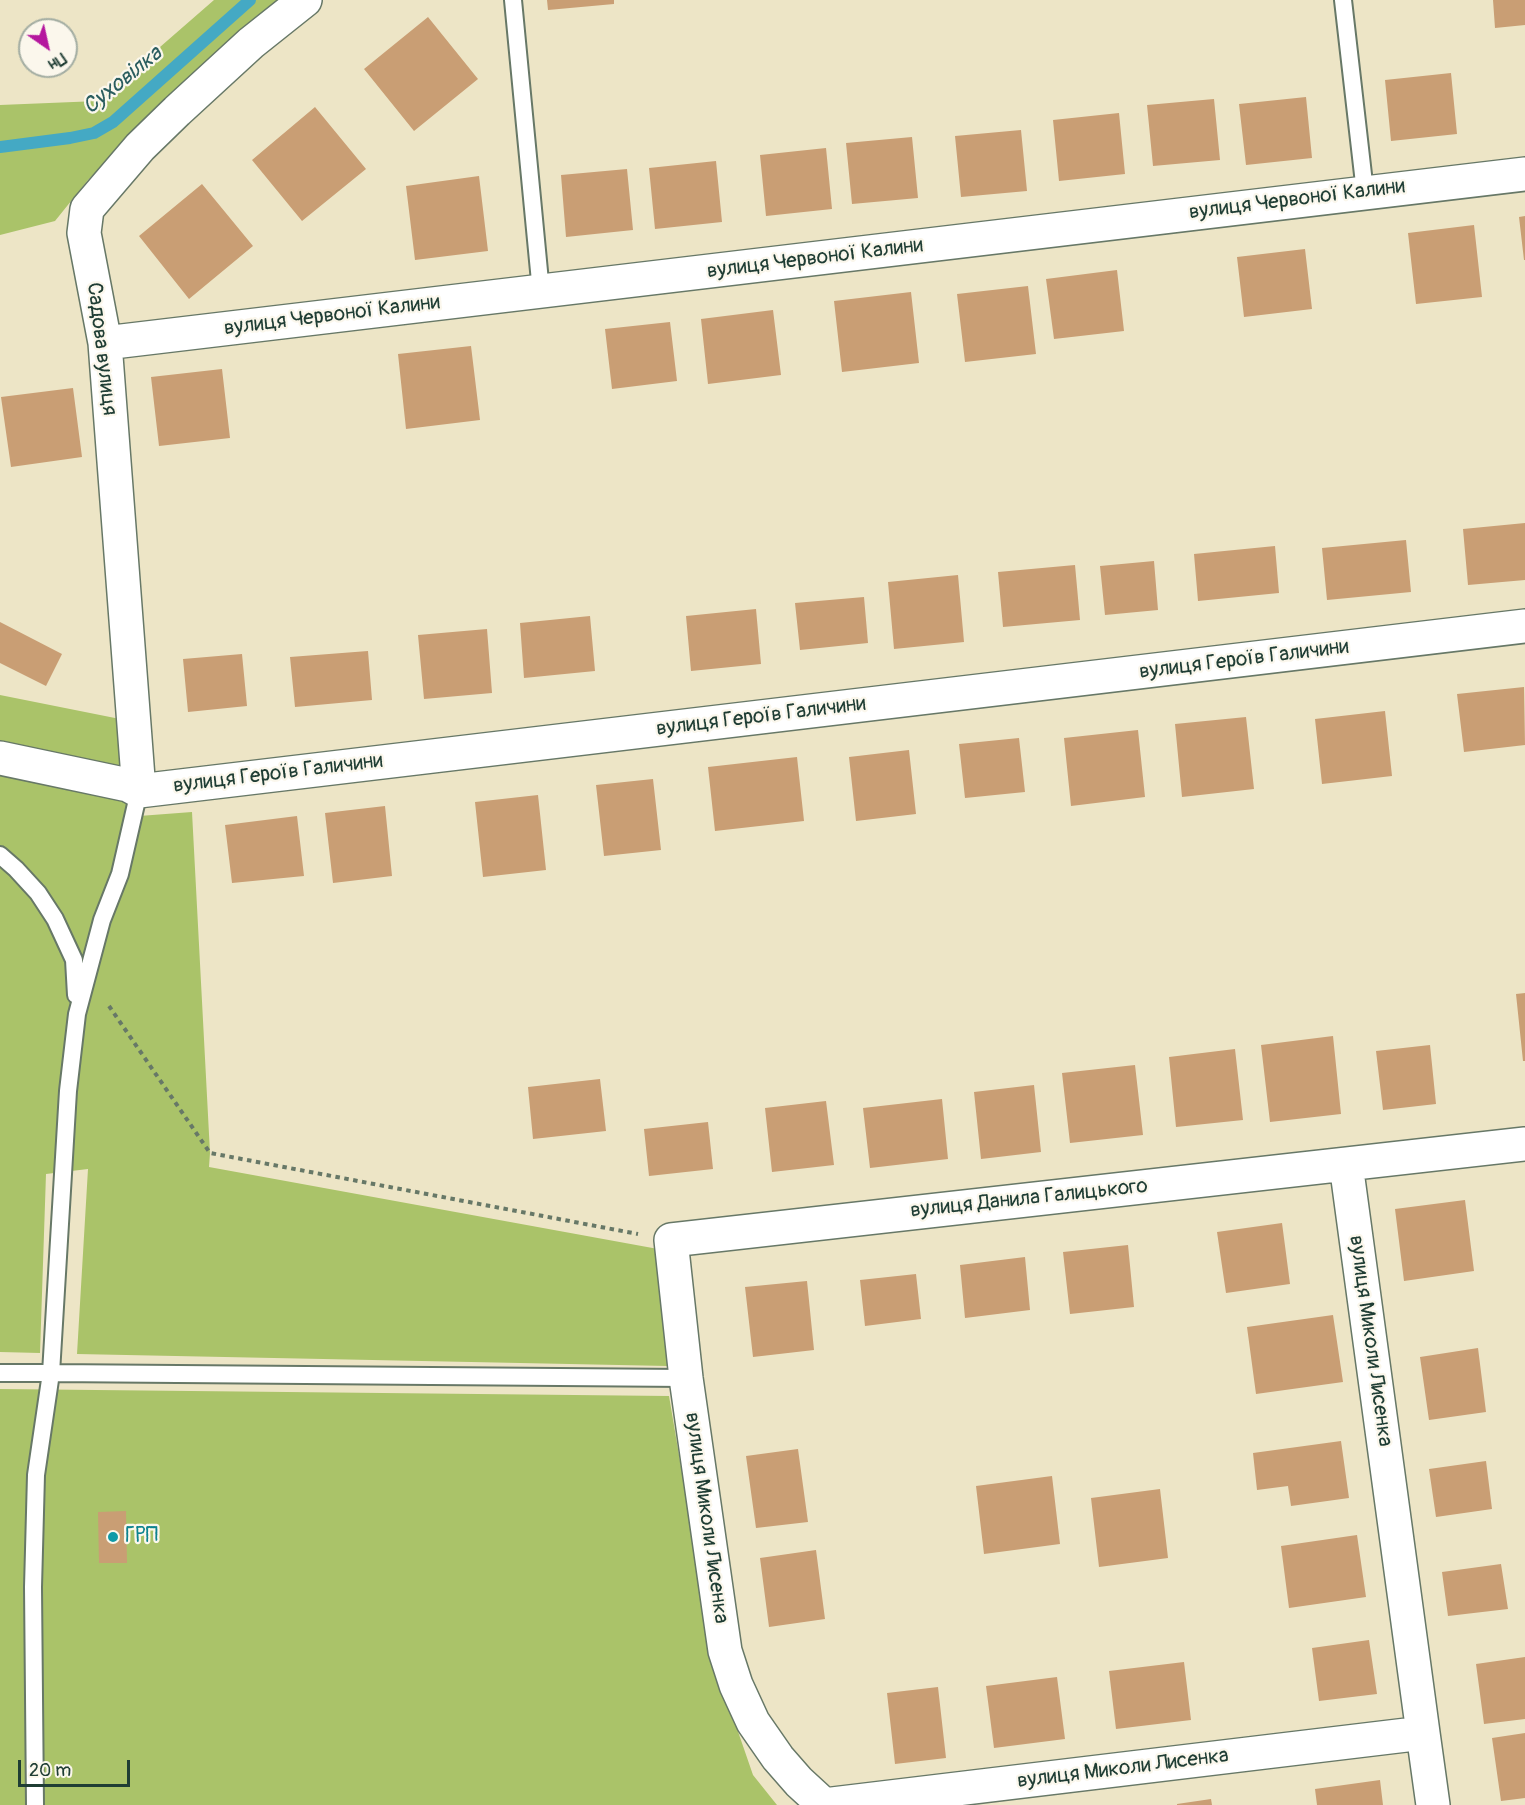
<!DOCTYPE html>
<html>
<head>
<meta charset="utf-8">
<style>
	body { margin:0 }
	#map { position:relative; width:1525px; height:1805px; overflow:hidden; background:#ede5c6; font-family:Pangolin,sans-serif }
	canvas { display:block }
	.north { position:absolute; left:18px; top:18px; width:60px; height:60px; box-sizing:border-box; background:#fbf7ec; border:2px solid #a3ada2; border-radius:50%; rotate:146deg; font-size:16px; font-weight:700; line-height:24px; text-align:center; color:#1f3d34 }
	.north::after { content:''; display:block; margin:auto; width:21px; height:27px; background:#b5179e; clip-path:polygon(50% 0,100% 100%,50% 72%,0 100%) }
	.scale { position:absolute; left:18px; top:1760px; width:112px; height:27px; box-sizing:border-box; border:3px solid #1f3d34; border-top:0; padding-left:8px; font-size:18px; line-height:21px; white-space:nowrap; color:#1f3d34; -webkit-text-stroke:4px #fbf7ec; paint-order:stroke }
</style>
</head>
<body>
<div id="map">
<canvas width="1525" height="1805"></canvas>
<div class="north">Пн</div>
<div class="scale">20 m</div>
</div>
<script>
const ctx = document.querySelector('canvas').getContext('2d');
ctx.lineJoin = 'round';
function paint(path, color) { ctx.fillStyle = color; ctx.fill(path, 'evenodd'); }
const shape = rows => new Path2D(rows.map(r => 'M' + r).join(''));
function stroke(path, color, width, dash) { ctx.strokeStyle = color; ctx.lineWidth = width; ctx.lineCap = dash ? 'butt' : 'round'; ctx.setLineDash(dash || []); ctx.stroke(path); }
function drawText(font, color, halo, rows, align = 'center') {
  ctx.font = font + ' Pangolin,sans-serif'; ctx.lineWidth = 4.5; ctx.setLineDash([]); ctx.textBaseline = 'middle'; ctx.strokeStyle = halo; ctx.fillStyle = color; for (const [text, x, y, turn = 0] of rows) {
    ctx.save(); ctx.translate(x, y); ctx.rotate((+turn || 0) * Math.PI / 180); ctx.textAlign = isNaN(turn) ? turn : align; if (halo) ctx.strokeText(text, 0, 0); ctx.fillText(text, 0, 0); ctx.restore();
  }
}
const green = shape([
	[214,0,282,0,129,138,88,180,55,221,0,235,0,105,98,101],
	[0,695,130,721,126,817,192,812,210,1153,209,1167,658,1249,668,1366,77,1354,88,1169,46,1174,40,1353,0,1352],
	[0,1389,669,1396,714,1662,753,1775,777,1805,0,1805]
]);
const stream = shape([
	[0,147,70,138,94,133,113,122,250,0]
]);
const building = shape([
	[547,0,614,0,614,4,548,10],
	[1493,0,1525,0,1525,25,1495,28],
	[428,17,478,79,414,131,364,69],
	[1451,73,1457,134,1391,141,1385,80],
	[1306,97,1312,158,1246,165,1239,104],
	[1214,99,1220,160,1153,166,1147,105],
	[315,107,366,169,302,221,252,160],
	[1119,113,1125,174,1059,181,1053,120],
	[1021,130,1027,191,961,197,955,136],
	[912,137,918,198,852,204,846,143],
	[826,148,832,209,766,216,760,155],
	[716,161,722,222,655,229,649,168],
	[627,169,633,230,566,237,561,175],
	[479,176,488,251,415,260,406,186],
	[202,184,253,246,189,299,139,236],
	[1525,216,1525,260,1524,260,1519,217],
	[1474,225,1482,297,1416,304,1408,233],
	[1305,249,1312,309,1244,317,1237,257],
	[1117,270,1124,331,1054,339,1046,279],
	[1028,286,1036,354,965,362,957,294],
	[911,292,919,363,842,372,834,301],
	[773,310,781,375,708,384,701,319],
	[670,322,677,381,612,389,605,329],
	[471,346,480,420,406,429,398,354],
	[222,369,230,438,159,446,151,377],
	[73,388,82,457,11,467,1,397],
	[1525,523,1525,580,1468,585,1463,529],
	[1406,540,1411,592,1327,600,1322,548],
	[1275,546,1279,593,1198,601,1194,554],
	[1154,561,1158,610,1105,615,1100,566],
	[1075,565,1080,620,1003,627,998,572],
	[958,575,964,642,894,649,888,582],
	[864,597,868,643,800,650,795,603],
	[756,609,761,664,691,671,686,616],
	[590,616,595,671,524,678,520,623],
	[0,622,62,654,46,686,0,663],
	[487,629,492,693,424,699,418,635],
	[368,651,372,700,295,707,290,657],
	[242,654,247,706,188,712,183,659],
	[1524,687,1525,745,1464,752,1457,694],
	[1385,711,1392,776,1322,784,1315,719],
	[1246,717,1254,789,1182,797,1175,724],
	[1138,730,1145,797,1071,806,1064,738],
	[1019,738,1025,792,965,798,959,744],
	[909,750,916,814,856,821,849,757],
	[797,757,804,821,715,831,708,767],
	[653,779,661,850,604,856,596,785],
	[538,795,546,870,483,877,475,802],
	[385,806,392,876,333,883,325,813],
	[297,816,304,876,232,883,225,825],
	[1525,993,1525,1061,1523,1061,1516,994],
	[1333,1036,1341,1114,1270,1122,1261,1045],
	[1430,1045,1436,1104,1383,1110,1376,1051],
	[1235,1049,1243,1120,1176,1127,1169,1057],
	[1135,1065,1143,1135,1070,1143,1062,1073],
	[600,1079,606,1131,533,1139,528,1087],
	[1034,1085,1041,1152,981,1159,974,1092],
	[942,1099,948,1159,870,1168,863,1108],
	[826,1101,834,1165,772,1172,765,1108],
	[708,1122,713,1169,649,1176,644,1129],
	[1465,1200,1474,1271,1404,1281,1395,1209],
	[1282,1223,1290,1284,1226,1293,1217,1232],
	[1128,1245,1134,1307,1070,1314,1063,1252],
	[1025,1257,1030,1310,965,1318,960,1265],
	[916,1274,921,1319,865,1326,860,1280],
	[807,1281,814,1350,753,1357,745,1287],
	[1333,1315,1343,1382,1256,1394,1247,1327],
	[1478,1348,1486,1412,1429,1420,1420,1357],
	[1341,1441,1349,1498,1291,1506,1288,1486,1257,1490,1253,1453],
	[798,1449,808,1522,756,1528,746,1456],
	[1486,1461,1492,1509,1436,1517,1429,1469],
	[1052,1476,1060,1544,984,1554,976,1486],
	[1160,1489,1168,1558,1099,1567,1091,1498],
	[126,1511,127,1563,99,1563,98,1512],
	[1357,1535,1366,1597,1289,1608,1281,1546],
	[816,1550,825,1619,769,1627,760,1558],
	[1501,1564,1508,1609,1448,1616,1442,1572],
	[1369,1640,1377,1694,1319,1701,1312,1648],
	[1525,1657,1525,1719,1484,1724,1476,1664],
	[1184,1662,1191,1720,1116,1729,1109,1671],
	[1057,1677,1065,1739,994,1748,986,1686],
	[938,1687,946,1758,895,1764,887,1693],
	[1525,1733,1525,1798,1501,1801,1492,1738],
	[1380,1780,1383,1805,1317,1805,1315,1789],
	[1211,1799,1212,1805,1177,1805,1177,1804]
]);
const path = shape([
	[109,1006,210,1153,638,1234]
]);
const lane = shape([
	[513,0,541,292],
	[1343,0,1365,192],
	[139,791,120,874,102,920,77,1014,68,1091,51,1373,686,1378],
	[0,855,16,869,38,893,55,919,74,960,76,995],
	[0,1373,51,1373,36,1475,33,1587,35,1805]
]);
const street = shape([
	[105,343,1525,174],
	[0,758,128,785,139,791,1525,626],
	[139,791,105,343,84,233,87,209,140,147,177,111,251,43,305,0],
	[1346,1164,1423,1733],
	[824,1805,799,1782,778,1758,753,1722,736,1685,725,1651,686,1378,671,1240,1525,1144],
	[824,1805,1423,1733,1433,1805]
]);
const markers = [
	[113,1537,6,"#0f9aa8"]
];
const streetNames = [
	["вулиця Червоної Калини",1297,200,-7],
	["вулиця Червоної Калини",815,259,-7],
	["вулиця Червоної Калини",332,316,-7],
	["Садова вулиця",101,349,83],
	["вулиця Героїв Галичини",1244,660,-7],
	["вулиця Героїв Галичини",761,717,-7],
	["вулиця Героїв Галичини",278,774,-7],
	["вулиця Данила Галицького",1029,1199,-6],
	["вулиця Миколи Лисенка",1370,1341,82],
	["вулиця Миколи Лисенка",706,1518,82],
	["вулиця Миколи Лисенка",1123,1769,-7]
];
const cultureNames = [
	["ГРП",125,1537]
];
const waterNames = [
	["Суховілка",123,81,-39]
];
paint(green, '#aac369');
stroke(stream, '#44a9c4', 12);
paint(building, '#c99e74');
stroke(lane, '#677867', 20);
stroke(street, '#677867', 36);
stroke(path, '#677867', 4, [4.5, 4.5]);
stroke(lane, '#fff', 16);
stroke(street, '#fff', 33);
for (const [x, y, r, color] of markers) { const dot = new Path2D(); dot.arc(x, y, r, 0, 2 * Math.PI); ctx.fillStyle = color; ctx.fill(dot); stroke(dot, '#fbf7ec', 2); }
drawText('21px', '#1f3d34', '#fbf7ec', streetNames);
drawText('21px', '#0d838f', '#fbf7ec', cultureNames, 'left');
drawText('italic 22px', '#2a5d5f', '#fbf7ec', waterNames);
</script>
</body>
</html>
